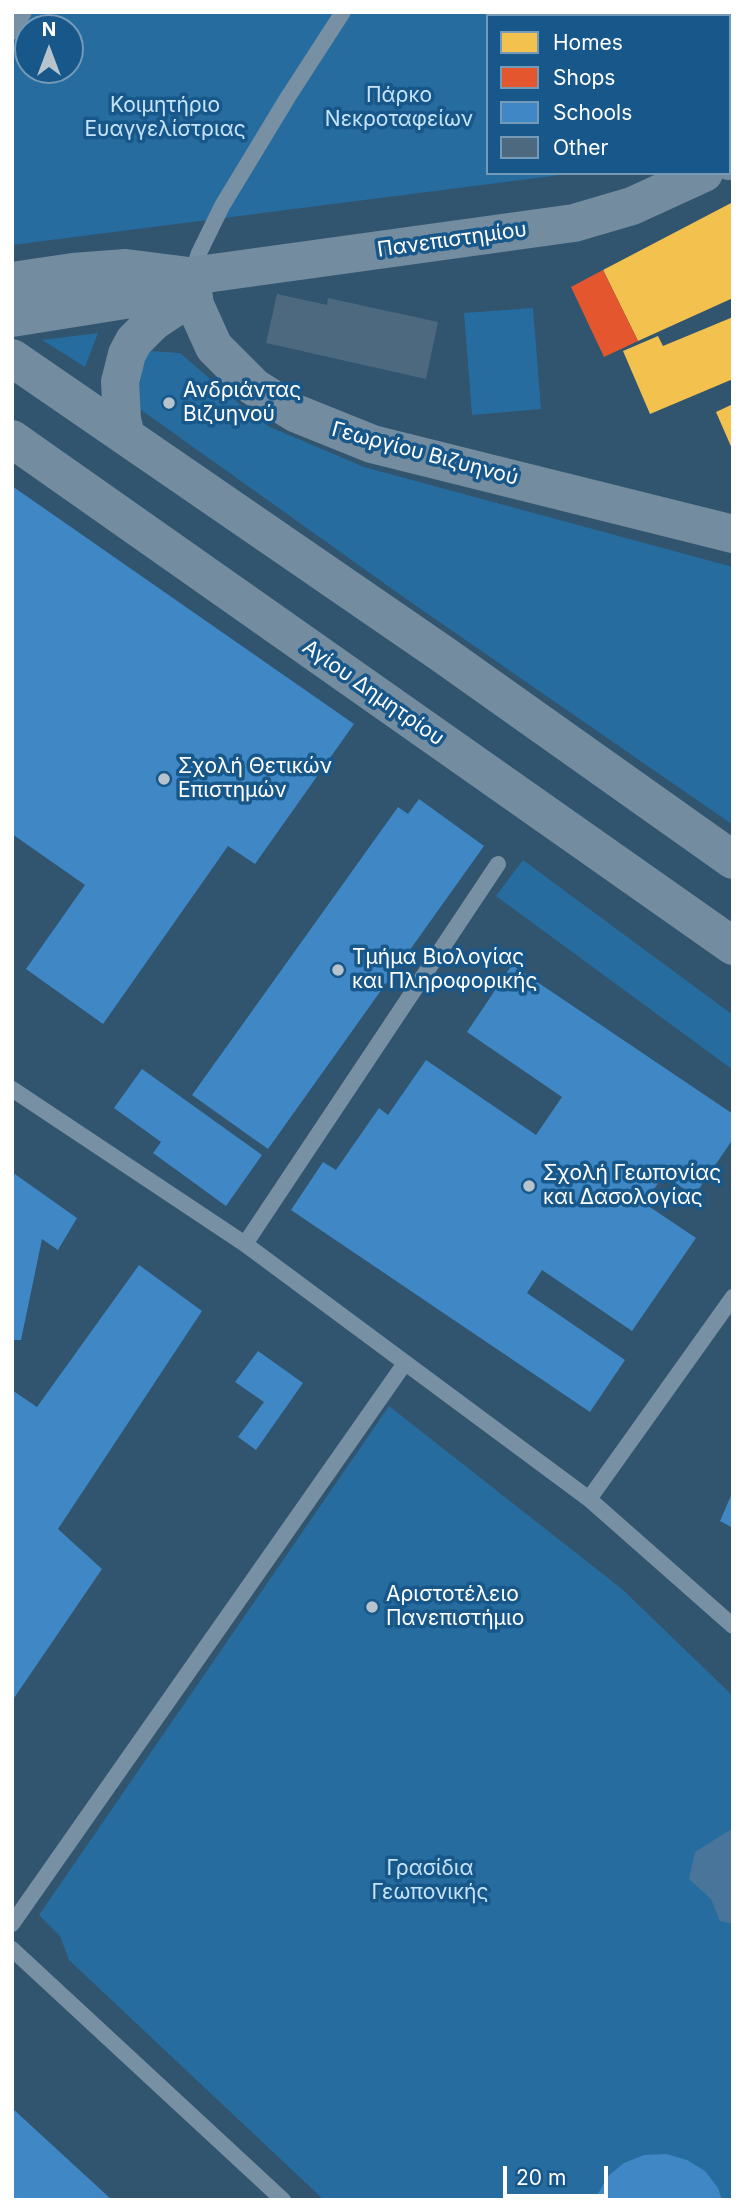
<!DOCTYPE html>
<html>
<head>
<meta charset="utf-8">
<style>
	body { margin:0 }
	#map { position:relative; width:745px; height:2212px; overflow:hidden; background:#31546f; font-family:Inter,sans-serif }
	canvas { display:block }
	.frame { position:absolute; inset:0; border:14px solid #fff; pointer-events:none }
	.legend { position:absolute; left:486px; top:14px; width:245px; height:161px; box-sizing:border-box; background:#175789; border:2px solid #749ab8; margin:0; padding:9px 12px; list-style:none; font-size:21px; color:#fff }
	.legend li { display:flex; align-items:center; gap:14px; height:35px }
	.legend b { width:35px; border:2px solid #749ab8 }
	.north { position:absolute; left:14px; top:14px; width:70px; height:70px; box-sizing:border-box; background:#175789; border:2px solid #749ab8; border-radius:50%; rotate:0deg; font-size:19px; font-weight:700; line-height:28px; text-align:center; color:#fff }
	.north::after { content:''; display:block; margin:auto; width:24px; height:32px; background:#b7c3cd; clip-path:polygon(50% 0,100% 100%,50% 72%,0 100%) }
	.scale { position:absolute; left:503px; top:2166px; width:105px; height:32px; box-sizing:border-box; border:4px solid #fff; border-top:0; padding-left:9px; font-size:21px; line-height:24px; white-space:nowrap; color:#fff; -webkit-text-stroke:5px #175789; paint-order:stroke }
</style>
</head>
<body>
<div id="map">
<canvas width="745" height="2212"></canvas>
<div class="frame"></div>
<ul class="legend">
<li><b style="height:19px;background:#f2c14e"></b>Homes</li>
<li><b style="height:19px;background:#e4572e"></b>Shops</li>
<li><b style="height:19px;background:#3f88c5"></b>Schools</li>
<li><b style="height:19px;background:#4d6980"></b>Other</li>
</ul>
<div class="north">N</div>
<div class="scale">20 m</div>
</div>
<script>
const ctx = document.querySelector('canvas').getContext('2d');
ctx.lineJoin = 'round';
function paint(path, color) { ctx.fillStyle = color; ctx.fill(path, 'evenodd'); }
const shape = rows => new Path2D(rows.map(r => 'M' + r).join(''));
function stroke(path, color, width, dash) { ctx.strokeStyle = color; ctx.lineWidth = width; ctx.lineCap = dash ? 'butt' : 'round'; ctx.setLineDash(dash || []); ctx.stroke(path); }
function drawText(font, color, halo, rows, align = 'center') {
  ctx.font = font + ' Inter,sans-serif'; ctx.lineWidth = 7; ctx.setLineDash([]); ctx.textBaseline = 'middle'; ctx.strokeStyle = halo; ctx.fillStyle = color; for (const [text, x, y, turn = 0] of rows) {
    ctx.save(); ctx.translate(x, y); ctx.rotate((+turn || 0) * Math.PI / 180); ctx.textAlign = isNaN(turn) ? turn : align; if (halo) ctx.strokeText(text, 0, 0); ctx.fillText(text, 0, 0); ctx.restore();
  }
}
const green = shape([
	[12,12,733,12,733,70,729,73,729,16,488,16,488,173,576,173,12,245],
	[28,28,70,28,70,70,28,70],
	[533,308,541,409,472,415,464,313],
	[98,333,85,367,42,340],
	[151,351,180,353,250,413,270,427,364,467,733,567,733,825,412,603,137,407,140,360],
	[523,860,733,1015,733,1070,496,896],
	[389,1406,622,1589,733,1696,733,2200,324,2200,69,1960,60,1936,39,1915]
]);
const water = shape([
	[733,1828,733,1924,720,1921,711,1899,689,1879,695,1852]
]);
const homes = shape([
	[733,202,733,298,638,341,603,270],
	[733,317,733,379,650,414,623,351,658,336,663,346],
	[733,404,733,451,716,412]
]);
const shops = shape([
	[603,270,638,341,604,357,571,287]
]);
const schools = shape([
	[12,486,354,724,255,864,228,846,103,1024,26,969,85,885,12,834],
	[419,799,484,846,268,1149,192,1095,398,807,408,814],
	[512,965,733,1114,733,1139,694,1196,664,1175,644,1203,696,1238,632,1331,542,1270,527,1293,625,1360,590,1412,291,1210,323,1162,336,1170,379,1108,388,1115,426,1060,536,1135,562,1097,467,1032],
	[142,1069,262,1155,226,1206,153,1153,161,1142,114,1108],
	[12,1172,77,1218,58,1250,42,1239,21,1340,12,1340],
	[139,1265,202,1311,58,1529,102,1569,12,1701,12,1390,37,1407],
	[258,1351,303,1383,256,1450,238,1437,264,1402,235,1382],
	[733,1491,733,1528,720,1521],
	[12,2108,112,2200,12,2200],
	[666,2154,687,2160,705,2171,718,2188,722,2200,595,2200,607,2177,624,2163,644,2155]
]);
const building = shape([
	[277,294,327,305,328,298,438,322,426,379,266,343]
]);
const lane = shape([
	[12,32,24,12],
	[191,276,199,253,222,206,288,97,343,12],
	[12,1089,245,1244,589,1499,733,1626],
	[245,1244,498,864],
	[589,1499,733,1297],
	[12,1924,405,1363],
	[12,1949,283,2200]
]);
const secondary = shape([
	[729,161,733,159],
	[191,276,195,305,214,347,254,387,295,413,372,444,733,534],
	[12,281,73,272,126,268,189,276],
	[12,318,131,299,158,291,191,276,574,223,632,206,704,173],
	[12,358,441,653,733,860],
	[126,436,122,419,120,382,127,354,134,341,153,322,192,296],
	[12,439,733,946]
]);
const markers = [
	[169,403,7,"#b7c3cd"],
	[164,779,7,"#b7c3cd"],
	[338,970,7,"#b7c3cd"],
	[529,1186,7,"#b7c3cd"],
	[372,1607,7,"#b7c3cd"]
];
const parkNames = [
	["Πάρκο",399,96],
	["Νεκροταφείων",399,120],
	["Κοιμητήριο",165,106],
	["Ευαγγελίστριας",165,130],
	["Γρασίδια",430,1869],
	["Γεωπονικής",430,1893]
];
const streetNames = [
	["Πανεπιστημίου",452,240,-8],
	["Γεωργίου Βιζυηνού",425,454,15],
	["Αγίου Δημητρίου",373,693,35]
];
const poiNames = [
	["Ανδριάντας",183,391],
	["Βιζυηνού",183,415],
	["Σχολή Θετικών",178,767],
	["Επιστημών",178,791],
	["Τμήμα Βιολογίας",352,958],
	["και Πληροφορικής",352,982],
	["Σχολή Γεωπονίας",543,1174],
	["και Δασολογίας",543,1198],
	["Αριστοτέλειο",386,1595],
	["Πανεπιστήμιο",386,1619]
];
paint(green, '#276c9f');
paint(water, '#487599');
paint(homes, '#f2c14e');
paint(shops, '#e4572e');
paint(schools, '#3f88c5');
paint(building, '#4d6980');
stroke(lane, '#7890a4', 16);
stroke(secondary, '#738ca0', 38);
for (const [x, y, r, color] of markers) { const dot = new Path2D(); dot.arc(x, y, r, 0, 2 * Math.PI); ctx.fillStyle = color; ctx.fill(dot); stroke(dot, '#175789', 2.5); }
drawText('21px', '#c5e4fa', '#175789', parkNames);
drawText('21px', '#fff', '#175789', streetNames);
drawText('21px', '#fff', '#175789', poiNames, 'left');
</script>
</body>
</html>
